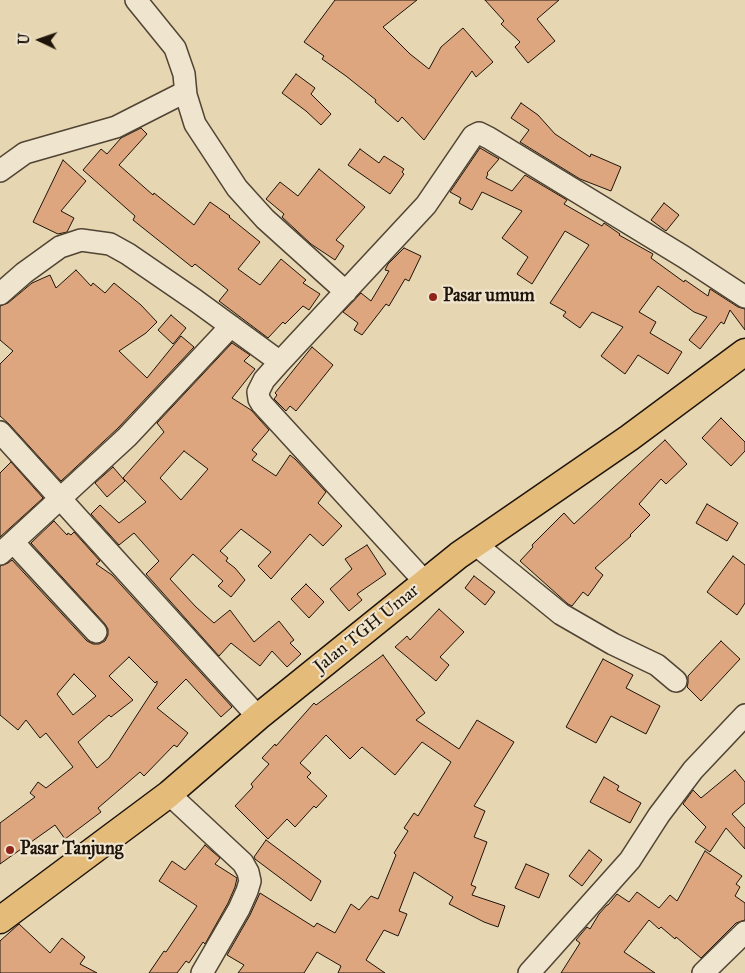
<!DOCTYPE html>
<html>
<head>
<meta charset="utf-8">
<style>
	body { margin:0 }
	#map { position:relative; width:745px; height:973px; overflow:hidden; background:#e7d6b2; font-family:"IM FELL Great Primer",serif }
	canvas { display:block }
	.north { position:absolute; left:15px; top:15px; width:50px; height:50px; -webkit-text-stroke:4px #efe4cd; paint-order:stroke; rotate:273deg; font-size:14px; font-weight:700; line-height:20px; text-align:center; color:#1e140a }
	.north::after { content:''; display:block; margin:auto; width:18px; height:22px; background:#1e140a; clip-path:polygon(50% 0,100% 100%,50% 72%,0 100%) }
</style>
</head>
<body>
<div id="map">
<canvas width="745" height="973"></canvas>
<div class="north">U</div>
</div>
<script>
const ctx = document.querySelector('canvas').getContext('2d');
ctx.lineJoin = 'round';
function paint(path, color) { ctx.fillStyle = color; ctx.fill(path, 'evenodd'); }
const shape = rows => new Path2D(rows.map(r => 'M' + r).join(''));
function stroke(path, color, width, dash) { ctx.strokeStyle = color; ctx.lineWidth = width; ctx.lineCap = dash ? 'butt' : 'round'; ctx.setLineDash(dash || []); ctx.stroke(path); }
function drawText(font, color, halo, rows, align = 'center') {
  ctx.font = font + ' "IM FELL Great Primer",serif'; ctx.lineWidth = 4.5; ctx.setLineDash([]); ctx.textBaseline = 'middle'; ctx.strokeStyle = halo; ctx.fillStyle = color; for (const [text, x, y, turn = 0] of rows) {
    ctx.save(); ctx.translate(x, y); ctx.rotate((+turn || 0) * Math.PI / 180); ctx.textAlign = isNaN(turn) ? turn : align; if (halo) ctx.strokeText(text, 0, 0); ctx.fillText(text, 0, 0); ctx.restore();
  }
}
const building = shape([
	[335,0,417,0,383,27,410,54,429,69,441,47,463,28,493,62,476,77,472,71,424,140,402,117,398,122,375,102,376,100,346,76,322,59,324,56,304,42,335,0],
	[485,0,559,0,537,19,555,41,528,63,515,47,520,42,501,24,504,21,485,0],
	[296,74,315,88,311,94,331,114,321,125,306,111,282,93,296,74],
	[521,103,538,115,555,134,590,157,591,154,621,167,611,191,580,179,520,142,529,130,511,118,521,103],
	[141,128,147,134,119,165,153,195,154,193,194,225,210,202,230,216,229,217,260,242,238,269,260,285,281,259,306,280,303,283,320,294,309,310,303,306,285,324,283,322,268,338,219,301,228,290,195,264,192,267,133,220,135,216,83,170,101,149,107,154,121,138,141,128],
	[480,148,499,159,487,173,488,174,486,178,512,191,525,175,567,200,564,204,602,226,604,223,620,234,619,235,653,254,651,258,684,282,685,280,708,296,710,289,738,307,745,309,745,330,730,310,724,324,721,322,700,349,689,340,707,317,694,312,658,286,639,312,656,322,650,333,682,352,668,374,638,355,625,374,601,356,623,327,592,312,580,328,563,316,566,312,550,303,589,245,565,231,532,284,517,274,528,257,502,238,522,211,482,192,472,210,459,203,461,198,450,192,480,148],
	[360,149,379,163,384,156,404,169,402,172,404,174,390,194,348,165,360,149],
	[63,160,86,181,61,211,74,218,67,232,58,234,33,222,63,160],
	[319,169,365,207,336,240,344,246,335,260,311,244,282,217,284,214,266,199,280,182,298,196,319,169],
	[664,203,679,215,666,231,651,220,664,203],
	[404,248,421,256,409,281,405,279,389,306,386,304,362,335,354,330,358,323,343,312,361,293,371,301,389,271,385,270,388,264,404,248],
	[76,270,91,286,93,283,105,293,114,283,141,305,157,322,146,333,119,351,147,378,181,336,194,347,118,428,61,481,9,424,0,416,0,364,13,351,0,340,0,306,8,303,32,283,50,275,56,288,76,270],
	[171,315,186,328,173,344,158,330,171,315],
	[232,343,250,355,244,361,255,369,232,398,251,410,269,430,252,450,257,454,252,460,276,476,290,455,295,459,326,492,318,503,342,526,323,546,310,534,271,579,258,566,271,552,241,529,220,551,228,558,226,561,235,568,245,580,231,597,218,586,223,581,193,554,170,579,196,607,214,623,230,610,254,642,279,621,294,640,290,643,301,654,287,667,272,651,260,666,231,643,219,656,146,574,159,561,134,533,119,545,91,514,100,505,119,523,146,502,123,478,164,432,157,423,232,343],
	[184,451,208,469,181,500,160,478,184,451],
	[312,347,333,365,296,411,290,406,286,411,274,399,277,395,275,393,312,347],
	[721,418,745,442,745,451,731,466,702,438,721,418],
	[665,440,687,464,666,484,661,479,639,504,650,515,630,535,631,536,595,568,603,575,588,596,583,592,572,606,568,604,520,561,533,547,532,545,564,513,574,524,665,440],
	[11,462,43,498,0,537,0,473,11,462],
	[113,467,125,481,107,497,95,483,113,467],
	[707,504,738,523,727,541,696,523,707,504],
	[54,521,67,535,68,533,71,535,74,532,100,561,96,564,112,575,232,707,221,717,186,679,157,708,188,733,177,747,174,745,144,776,140,772,98,808,101,812,65,839,55,825,0,864,0,823,35,797,30,793,38,782,46,788,73,767,46,733,40,738,26,720,18,730,0,715,0,566,8,563,12,560,87,641,93,644,99,644,105,641,108,635,108,629,105,624,31,543,54,521],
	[129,657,155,683,157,681,157,684,109,758,97,768,78,742,109,715,111,717,133,700,109,676,129,657],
	[74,674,96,696,73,715,57,694,74,674],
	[367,545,386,574,357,594,362,600,349,611,330,589,352,569,345,559,367,545],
	[733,556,745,565,745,603,737,615,707,592,733,556],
	[474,576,495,592,485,605,465,588,474,576],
	[306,584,324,602,309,618,291,599,306,584],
	[439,609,464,632,440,657,449,665,436,681,395,647,407,636,410,640,439,609],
	[721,641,740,659,701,701,687,687,688,683,688,676,721,641],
	[383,655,425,713,416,720,459,749,477,720,514,742,474,806,485,811,474,837,487,842,471,885,476,887,472,895,505,906,498,927,484,922,449,904,453,897,414,872,399,911,407,914,398,936,384,930,366,960,385,973,338,973,341,966,317,952,304,973,238,973,244,965,227,955,250,915,260,893,314,927,317,923,335,933,351,904,359,910,371,896,378,899,396,855,394,853,408,831,404,828,414,813,418,816,451,762,422,742,395,775,362,747,350,759,326,735,300,763,311,773,307,777,327,796,316,808,314,806,295,827,287,819,268,839,235,806,253,787,251,784,269,764,262,758,275,744,276,746,314,703,316,705,383,655],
	[603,659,633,675,626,688,660,706,646,734,611,716,596,743,566,727,603,659],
	[735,770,745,782,745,803,732,814,745,828,745,849,726,828,710,852,695,842,706,827,683,804,693,790,701,798,735,770],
	[604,777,619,786,617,790,641,803,630,823,590,802,604,777],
	[266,840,321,881,311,901,255,859,254,857,266,840],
	[205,845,220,858,215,864,237,878,235,887,228,903,205,944,203,942,189,963,186,961,177,973,149,973,164,951,166,952,197,906,159,881,172,861,185,870,205,845],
	[589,850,602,860,582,886,569,876,589,850],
	[705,851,742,876,736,884,740,887,735,896,745,903,745,920,736,923,701,958,676,937,675,939,661,927,659,929,649,920,624,952,655,973,561,973,580,943,576,940,587,927,590,929,599,914,607,905,608,905,617,894,629,902,637,892,659,908,670,895,677,901,705,851],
	[526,864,549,874,539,898,515,888,526,864],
	[19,924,50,953,62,938,85,957,80,964,97,973,0,973,0,941,19,924]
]);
const minor = shape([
	[136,0,175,48,184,74,186,95,195,124,237,188,265,219,346,292],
	[0,171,25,153,116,127,185,92],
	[0,294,24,273,60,247,81,240,110,244,128,254,195,300,280,362],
	[0,432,258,717],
	[13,542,96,632],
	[475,544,561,614,613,644,657,665,676,681],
	[0,554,127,437,231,326],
	[425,582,262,404,259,399,258,392,264,380,280,362,426,205,473,136,479,133,489,138,684,257,745,297],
	[169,794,243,863,248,872,250,881,247,891,239,909,202,973],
	[529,973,630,860,659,815,693,770,745,715],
	[703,973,745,932]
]);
const major = shape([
	[0,920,169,794,258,717,459,555,629,438,745,352]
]);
const markers = [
	[433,297,5,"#8f2418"],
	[10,850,5,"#8f2418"]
];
const poiNames = [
	["Pasar umum",443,297],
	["Pasar Tanjung",20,850]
];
const streetNames = [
	["Jalan TGH Umar",367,629,-39]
];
paint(building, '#dda67e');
stroke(building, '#1e140a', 1);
stroke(minor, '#504434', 24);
stroke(major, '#1e140a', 29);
stroke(minor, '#efe4cd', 21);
stroke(major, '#e4bb79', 26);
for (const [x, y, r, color] of markers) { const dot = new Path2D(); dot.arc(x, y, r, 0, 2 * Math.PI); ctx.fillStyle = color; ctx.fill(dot); stroke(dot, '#efe4cd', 2); }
drawText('bold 18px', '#1e140a', '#efe4cd', poiNames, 'left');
drawText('18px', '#1e140a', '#efe4cd', streetNames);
</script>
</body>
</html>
